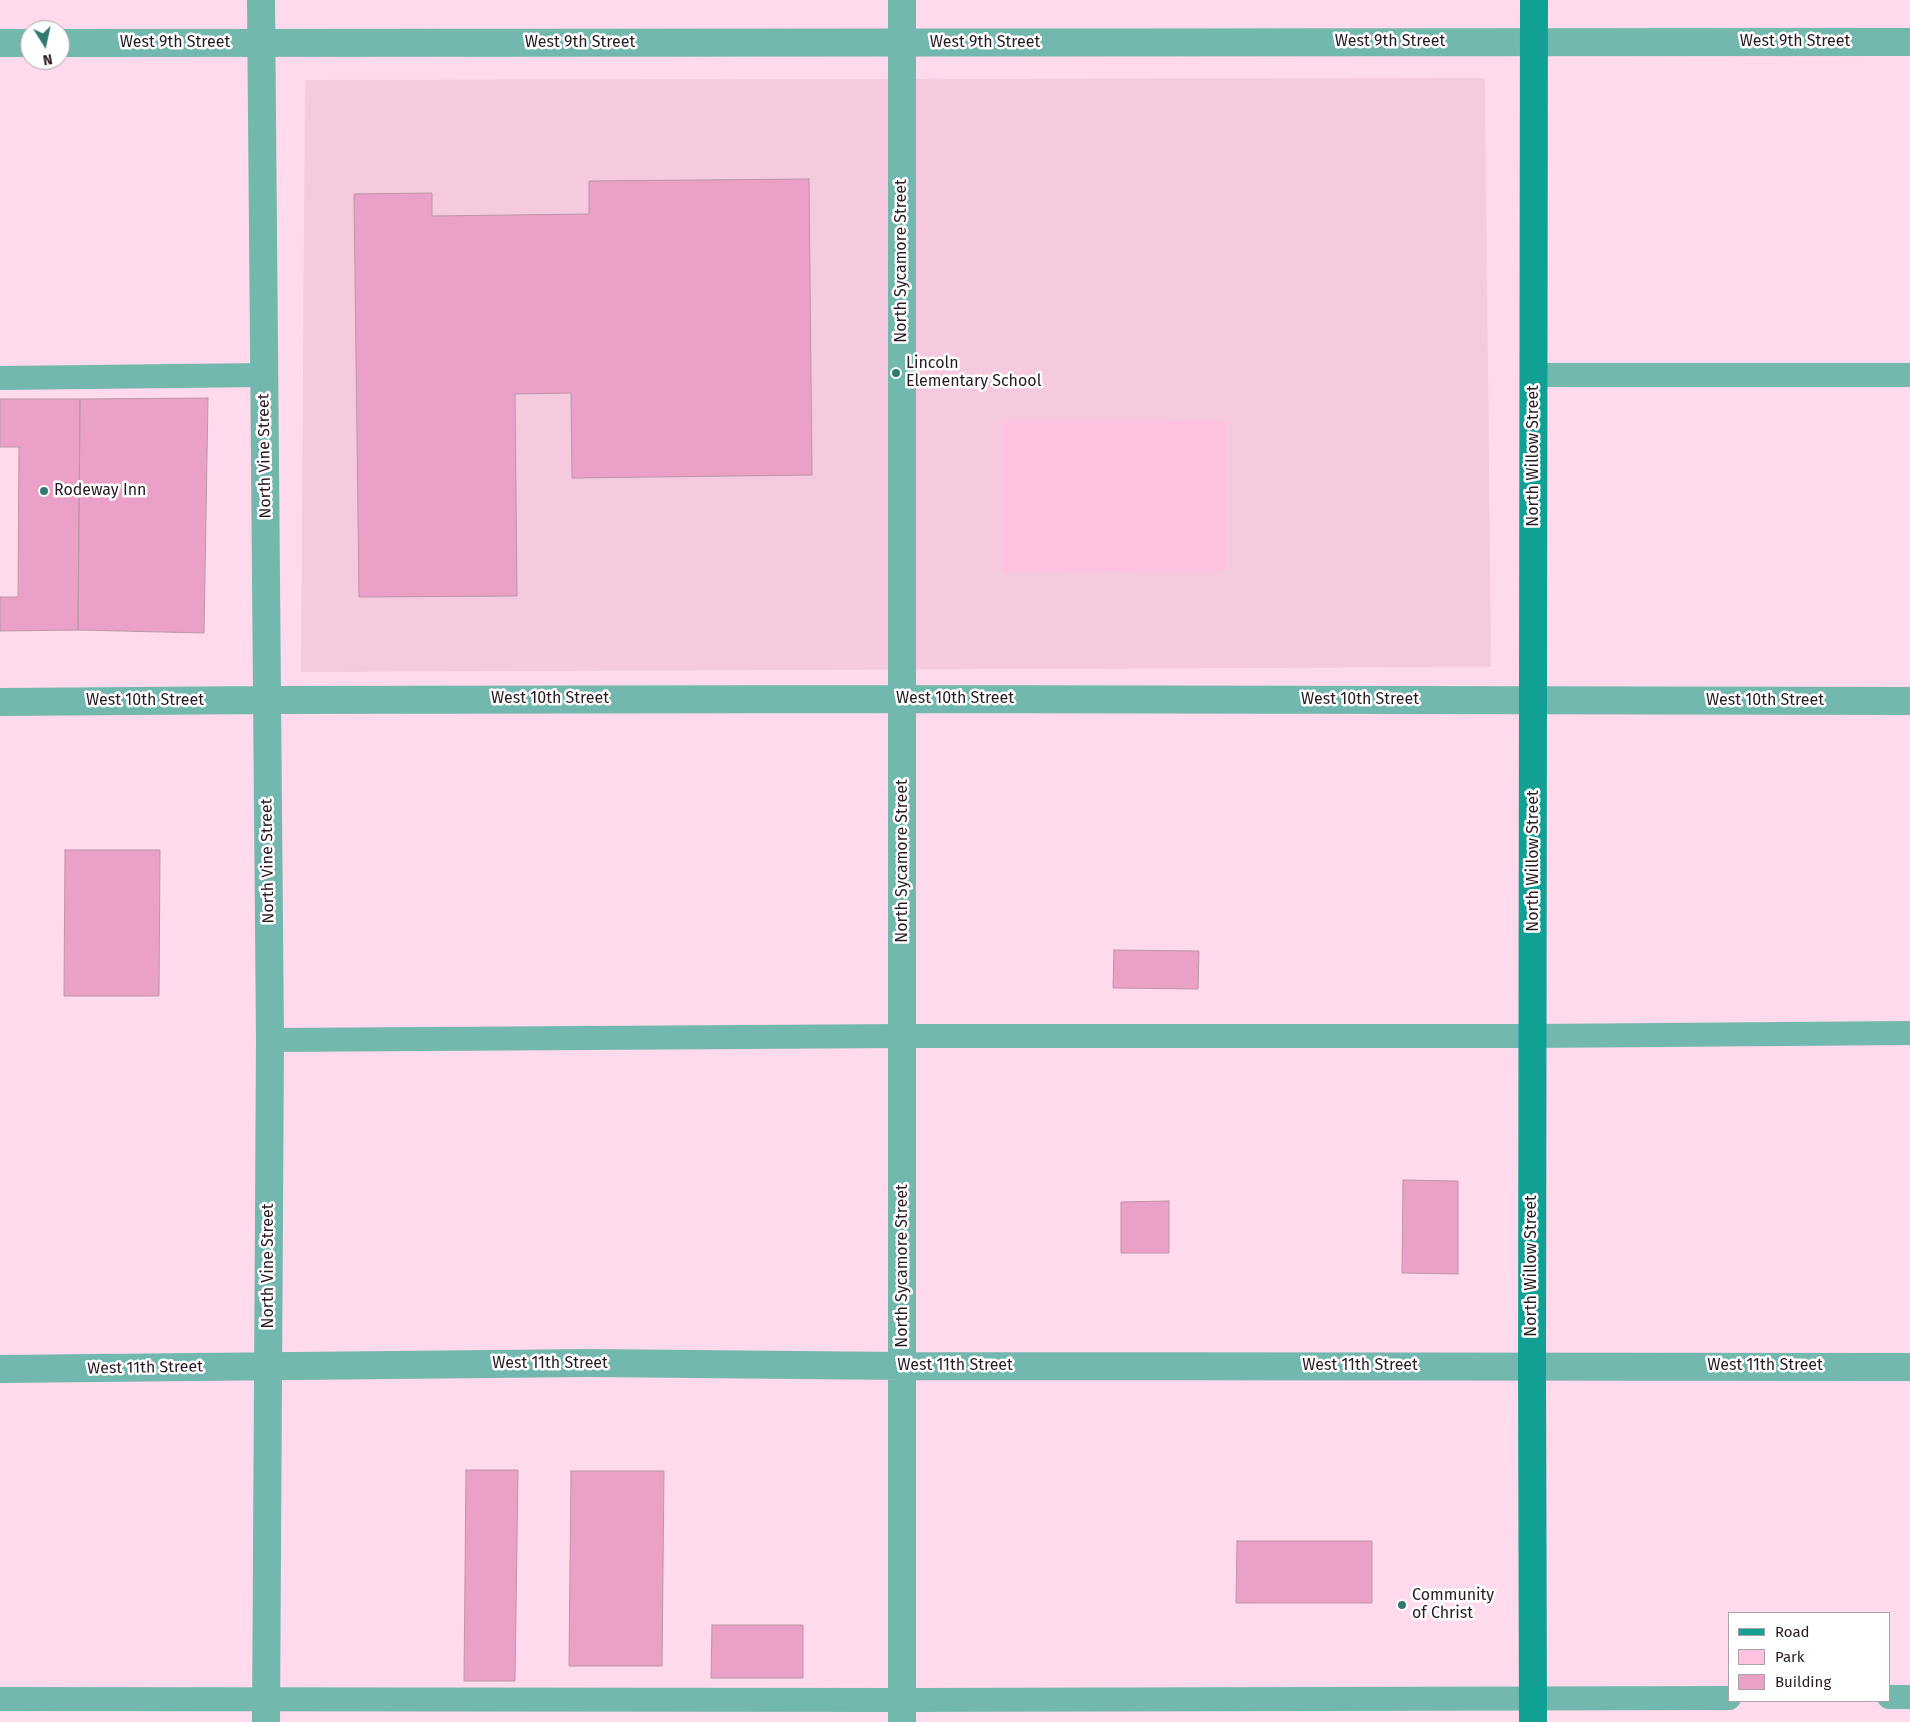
<!DOCTYPE html>
<html>
<head>
<meta charset="utf-8">
<style>
	body { margin:0 }
	#map { position:relative; width:1910px; height:1722px; overflow:hidden; background:#ffdaec; font-family:"Fira Sans",sans-serif }
	canvas { display:block }
	.legend { position:absolute; left:1728px; top:1612px; width:162px; height:90px; box-sizing:border-box; background:#fff; border:1px solid #a9a3a6; margin:0; padding:6px 9px; list-style:none; font-size:15px; color:#271a21 }
	.legend li { display:flex; align-items:center; gap:10px; height:25px }
	.legend b { width:25px; border:1px solid #a9a3a6 }
	.north { position:absolute; left:20px; top:20px; width:50px; height:50px; box-sizing:border-box; background:#fff; border:1px solid #a9a3a6; border-radius:50%; rotate:170deg; font-size:14px; font-weight:700; line-height:20px; text-align:center; color:#271a21 }
	.north::after { content:''; display:block; margin:auto; width:18px; height:22px; background:#31786f; clip-path:polygon(50% 0,100% 100%,50% 72%,0 100%) }
</style>
</head>
<body>
<div id="map">
<canvas width="1910" height="1722"></canvas>
<ul class="legend">
<li><b style="height:6px;background:#10a094"></b>Road</li>
<li><b style="height:14px;background:#fec2e0"></b>Park</li>
<li><b style="height:14px;background:#eba0c7"></b>Building</li>
</ul>
<div class="north">N</div>
</div>
<script>
const ctx = document.querySelector('canvas').getContext('2d');
ctx.lineJoin = 'round';
function paint(path, color) { ctx.fillStyle = color; ctx.fill(path, 'evenodd'); }
const shape = rows => new Path2D(rows.map(r => 'M' + r).join(''));
function stroke(path, color, width, dash) { ctx.strokeStyle = color; ctx.lineWidth = width; ctx.lineCap = dash ? 'butt' : 'round'; ctx.setLineDash(dash || []); ctx.stroke(path); }
function drawText(font, color, halo, rows, align = 'center') {
  ctx.font = font + ' "Fira Sans",sans-serif'; ctx.lineWidth = 5; ctx.setLineDash([]); ctx.textBaseline = 'middle'; ctx.strokeStyle = halo; ctx.fillStyle = color; for (const [text, x, y, turn = 0] of rows) {
    ctx.save(); ctx.translate(x, y); ctx.rotate((+turn || 0) * Math.PI / 180); ctx.textAlign = isNaN(turn) ? turn : align; if (halo) ctx.strokeText(text, 0, 0); ctx.fillText(text, 0, 0); ctx.restore();
  }
}
const built = shape([
	[1485,78,1491,667,301,672,305,80]
]);
const green = shape([
	[1227,421,1227,570,1004,572,1004,422]
]);
const building = shape([
	[809,179,812,475,572,478,571,393,515,394,517,596,359,597,354,194,432,193,432,216,589,214,589,181,809,179],
	[208,398,204,633,78,630,80,399,208,398],
	[0,399,80,399,78,630,0,631,0,597,18,597,19,447,0,447,0,399],
	[65,850,160,850,159,996,64,996,65,850],
	[1114,950,1199,951,1198,989,1113,988,1114,950],
	[1403,1180,1458,1181,1458,1274,1402,1273,1403,1180],
	[1169,1201,1169,1253,1121,1253,1121,1202,1169,1201],
	[466,1470,518,1470,515,1681,464,1681,466,1470],
	[571,1471,664,1471,662,1666,569,1666,571,1471],
	[1237,1541,1372,1541,1372,1603,1236,1603,1237,1541],
	[712,1625,803,1625,803,1678,711,1678,712,1625]
]);
const service = shape([
	[1534,375,1910,375],
	[0,378,264,375],
	[270,1040,903,1036,1533,1036,1910,1033],
	[1889,1697,1910,1697],
	[0,1699,902,1700,1729,1698]
]);
const minor = shape([
	[261,0,270,1040,266,1722],
	[902,0,902,1722],
	[0,702,267,700,903,699,1910,701],
	[0,1369,588,1363,903,1366,1910,1367]
]);
const tertiary = shape([
	[0,43,30,43],
	[60,43,1910,42]
]);
const secondary = shape([
	[1533,1722,1532,1366,1534,0]
]);
const markers = [
	[896,373,5,"#31786f"],
	[44,491,5,"#31786f"],
	[1402,1605,5,"#31786f"]
];
const streetNames = [
	["West 9th Street",1390,42],
	["West 9th Street",1795,42],
	["West 9th Street",175,43],
	["West 9th Street",580,43],
	["West 9th Street",985,43],
	["North Sycamore Street",902,261,-90],
	["North Vine Street",265,456,-91],
	["North Willow Street",1534,456,-90],
	["West 10th Street",550,699],
	["West 10th Street",955,699],
	["West 10th Street",1360,700],
	["West 10th Street",145,701],
	["West 10th Street",1765,701],
	["North Vine Street",268,861,-91],
	["North Sycamore Street",903,861,-90],
	["North Willow Street",1534,861,-90],
	["North Vine Street",269,1266,-90],
	["North Sycamore Street",903,1266,-90],
	["North Willow Street",1532,1266,-90],
	["West 11th Street",550,1364],
	["West 11th Street",955,1366],
	["West 11th Street",1360,1366],
	["West 11th Street",1765,1366],
	["West 11th Street",145,1368,-1]
];
const poiNames = [
	["Lincoln",906,364],
	["Elementary School",906,382],
	["Rodeway Inn",54,491],
	["Community",1412,1596],
	["of Christ",1412,1614]
];
paint(built, '#f5c9de');
paint(green, '#fec2e0');
paint(building, '#eba0c7');
stroke(building, '#ba97a8', 1);
stroke(service, '#72b8af', 24);
stroke(minor, '#72b8af', 28);
stroke(tertiary, '#72b8af', 28);
stroke(secondary, '#10a094', 28);
for (const [x, y, r, color] of markers) { const dot = new Path2D(); dot.arc(x, y, r, 0, 2 * Math.PI); ctx.fillStyle = color; ctx.fill(dot); stroke(dot, '#fff', 2); }
drawText('16px', '#271a21', '#fff', streetNames);
drawText('16px', '#271a21', '#fff', poiNames, 'left');
</script>
</body>
</html>
